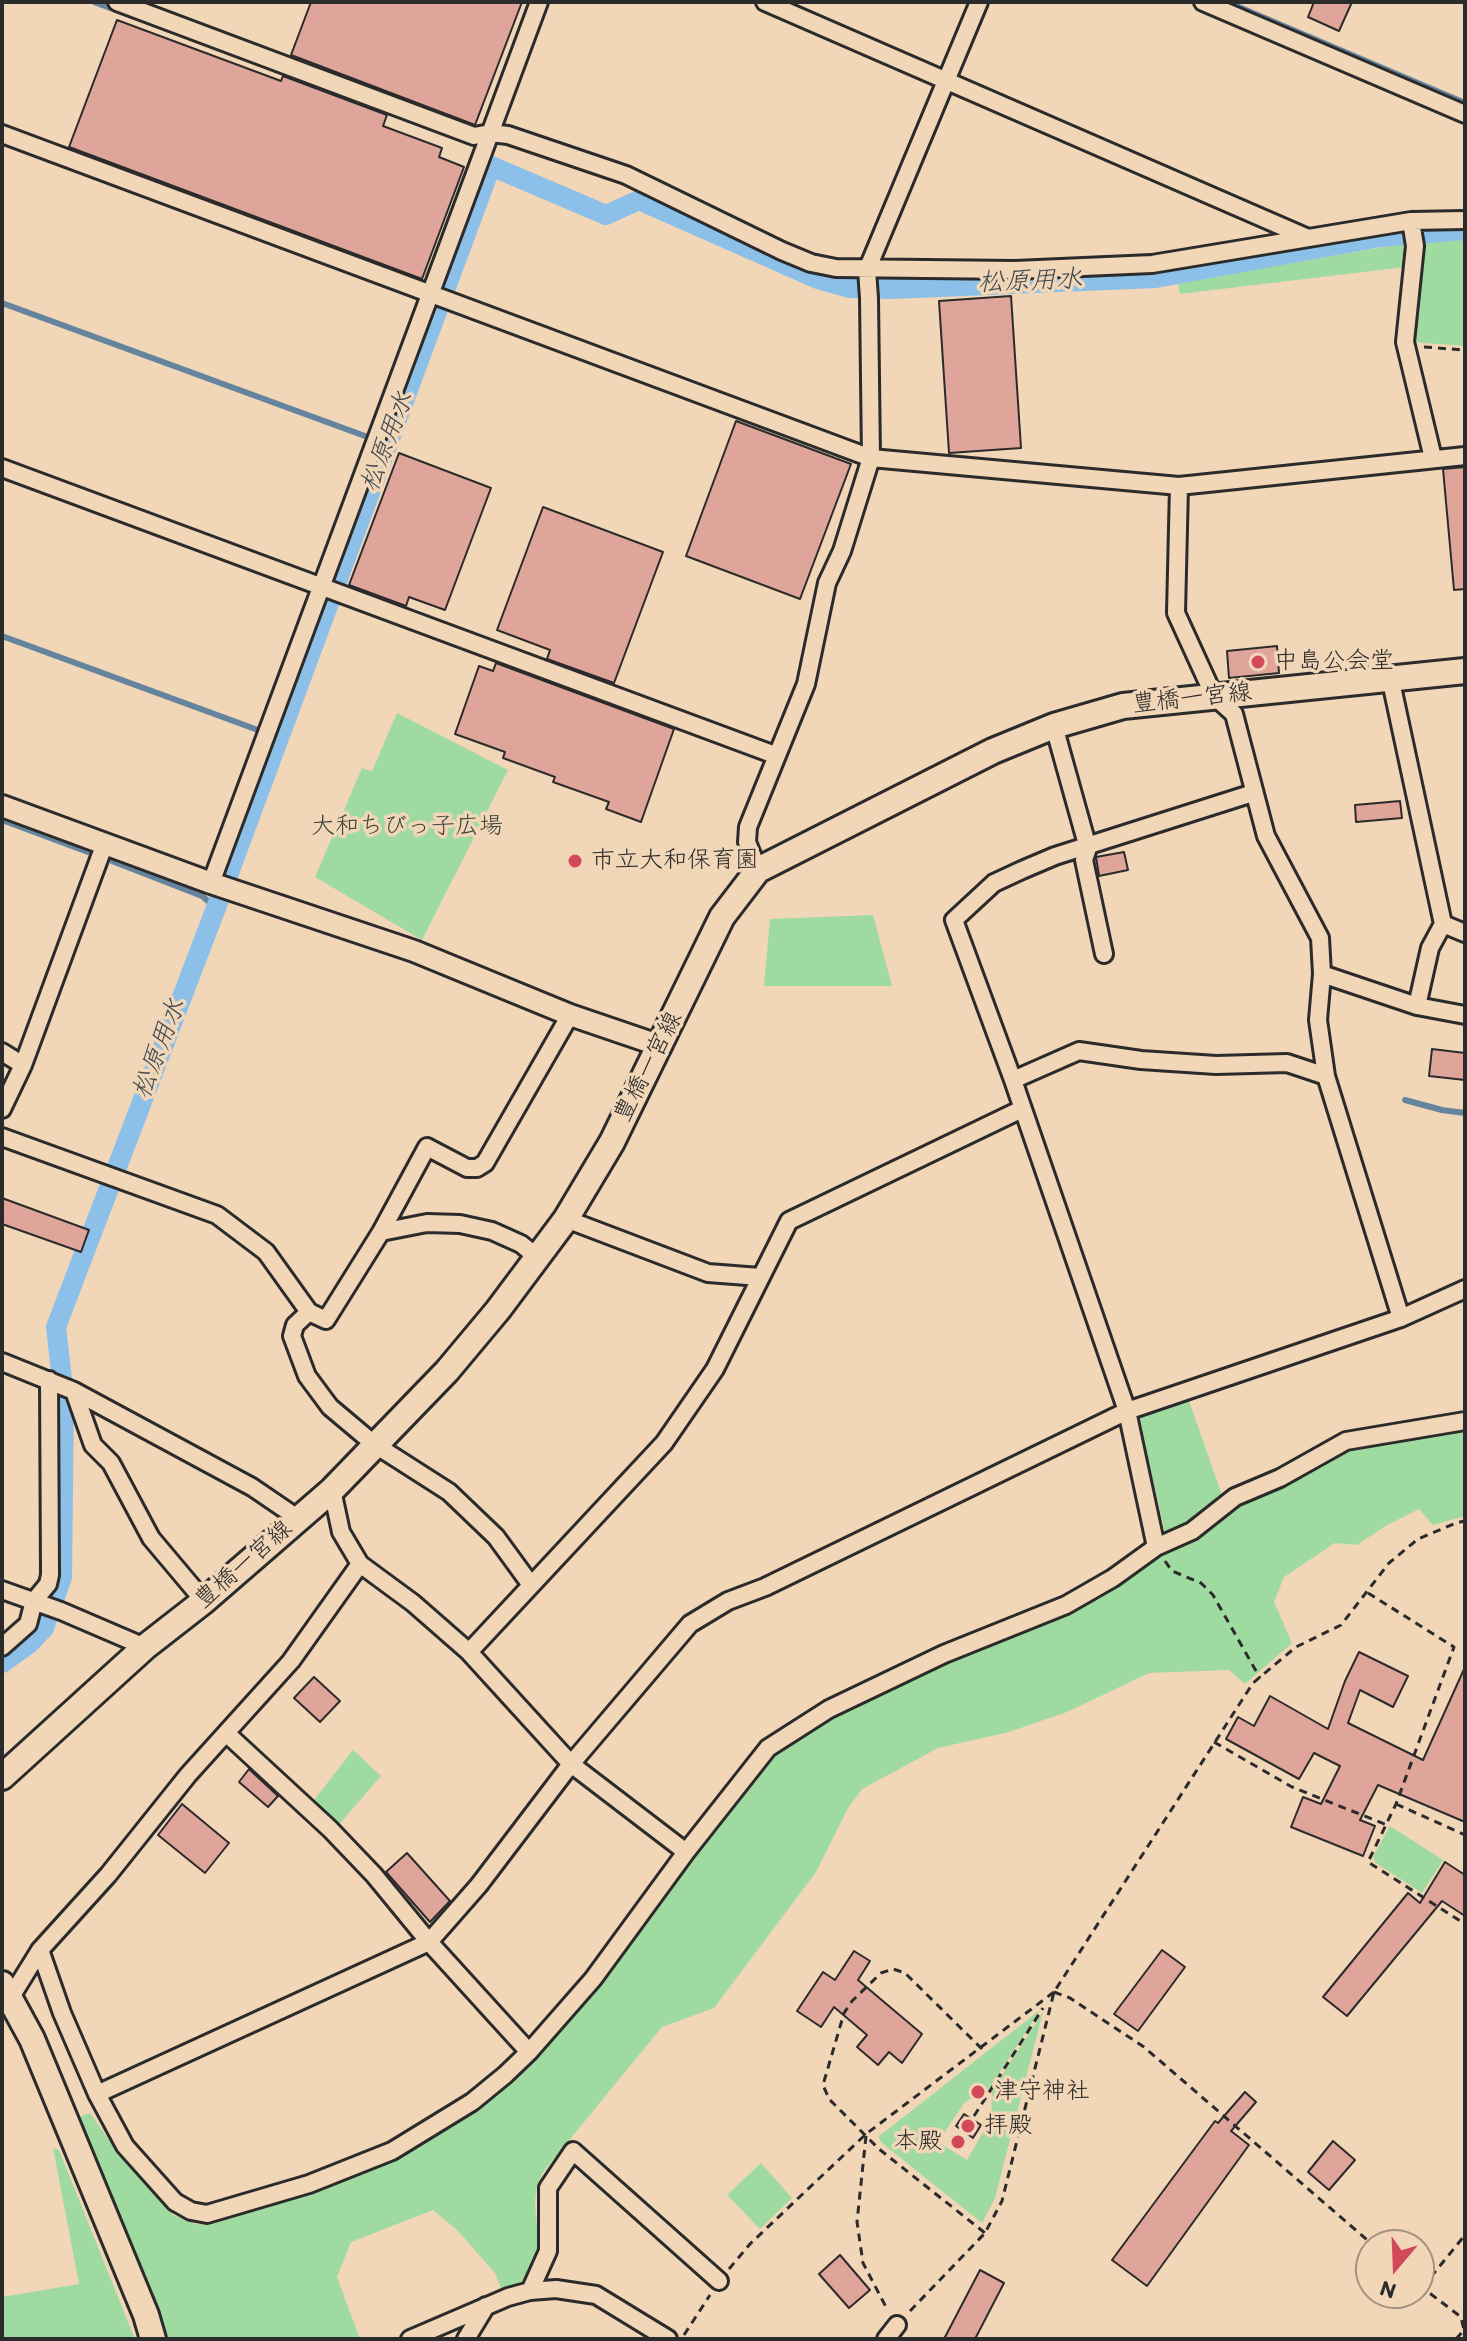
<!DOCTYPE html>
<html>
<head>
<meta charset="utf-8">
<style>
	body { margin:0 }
	#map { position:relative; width:1467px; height:2341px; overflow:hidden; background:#f1d6b8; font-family:Itim,sans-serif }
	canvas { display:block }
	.frame { position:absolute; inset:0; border:4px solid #2b2b2b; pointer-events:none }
	.north { position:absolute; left:1355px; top:2229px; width:80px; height:80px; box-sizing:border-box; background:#f1d6b8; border:2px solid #a29280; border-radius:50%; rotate:199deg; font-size:22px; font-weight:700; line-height:32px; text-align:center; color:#2b2b2b }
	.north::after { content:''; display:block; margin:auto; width:28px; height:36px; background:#d1495b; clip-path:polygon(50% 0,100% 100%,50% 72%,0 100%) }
</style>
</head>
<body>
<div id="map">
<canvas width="1467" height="2341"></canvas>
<div class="frame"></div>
<div class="north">N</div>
</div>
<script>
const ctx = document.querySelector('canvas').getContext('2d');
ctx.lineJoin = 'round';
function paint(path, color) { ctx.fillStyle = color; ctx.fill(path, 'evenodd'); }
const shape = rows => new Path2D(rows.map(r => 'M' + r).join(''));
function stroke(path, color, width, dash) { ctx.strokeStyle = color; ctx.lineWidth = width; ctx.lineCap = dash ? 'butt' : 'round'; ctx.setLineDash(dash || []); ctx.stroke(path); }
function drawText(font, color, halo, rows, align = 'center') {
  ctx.font = font + ' Itim,"Klee One",sans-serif'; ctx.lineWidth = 7; ctx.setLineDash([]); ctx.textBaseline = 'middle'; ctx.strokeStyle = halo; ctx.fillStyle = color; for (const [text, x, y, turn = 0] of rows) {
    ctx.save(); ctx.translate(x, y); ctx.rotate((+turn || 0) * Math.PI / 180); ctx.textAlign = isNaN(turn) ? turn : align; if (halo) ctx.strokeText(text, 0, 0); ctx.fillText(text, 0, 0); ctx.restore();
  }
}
const green = shape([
	[1465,239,1465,346,1411,342,1420,241],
	[1407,243,1405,267,1180,294,1178,283],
	[397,713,508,770,422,940,315,877,362,768,372,771],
	[873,915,892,986,764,986,770,919],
	[1188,1398,1222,1495,1193,1525,1165,1532,1138,1416],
	[1465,1429,1465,1516,1433,1525,1419,1509,1387,1525,1357,1545,1335,1543,1284,1577,1274,1602,1292,1643,1245,1684,1229,1670,1149,1673,1067,1712,1009,1732,938,1748,862,1789,848,1808,816,1872,714,2008,662,2027,543,2172,537,2187,535,2202,539,2251,535,2266,522,2286,502,2291,495,2273,457,2230,433,2210,351,2242,337,2277,360,2339,166,2339,79,2117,90,2113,118,2153,167,2209,175,2216,196,2224,210,2225,311,2192,402,2155,478,2108,537,2056,602,1982,767,1759,780,1748,831,1716,945,1662,1069,1611,1118,1585,1155,1558,1197,1536,1237,1506,1282,1486,1335,1455,1362,1447],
	[353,1750,381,1776,335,1829,310,1805],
	[1390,1826,1443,1860,1422,1893,1376,1863,1373,1857],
	[1040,2010,989,2089,965,2102,938,2142,967,2160,991,2118,992,2091,1043,2012,995,2198,982,2223,883,2144,878,2137],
	[53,2148,59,2150,135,2339,73,2337,2,2339,2,2297,79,2284],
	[761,2163,792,2198,760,2229,727,2195]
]);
const stream = shape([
	[94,2,135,17],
	[1227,2,1465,103],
	[468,141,474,143,491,166],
	[2,303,365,436],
	[2,636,258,730],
	[2,820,88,852],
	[112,861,202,896,216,908],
	[1405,1100,1442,1110,1465,1113]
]);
const canal = shape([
	[2,1663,30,1643,44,1628,62,1577,64,1397,56,1327,216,908,491,166,606,215,639,200,818,279,850,288,892,289,1156,278,1381,237,1465,230]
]);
const building = shape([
	[311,2,522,2,475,125,291,55,311,2],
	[1314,2,1352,2,1339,31,1308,17,1314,2],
	[117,20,281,81,283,76,387,115,383,126,442,148,439,157,464,167,422,279,69,147,117,20],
	[1011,296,1021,448,949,453,939,301,1011,296],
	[736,421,851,464,800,599,686,556,736,421],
	[399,453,491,488,445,610,409,597,406,606,349,585,399,453],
	[1465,467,1465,589,1454,590,1443,469,1465,467],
	[543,507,663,552,614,683,547,659,550,650,497,630,543,507],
	[1277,646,1279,673,1229,678,1227,651,1277,646],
	[496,663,674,729,641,822,606,809,609,802,553,782,555,777,503,758,505,752,455,734,479,666,493,671,496,663],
	[1400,801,1402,818,1356,822,1355,805,1400,801],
	[1124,852,1128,870,1099,876,1096,857,1124,852],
	[1432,1049,1465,1053,1465,1080,1429,1076,1432,1049],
	[2,1198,89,1230,81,1252,2,1224,2,1198],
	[1359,1652,1408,1676,1393,1707,1360,1690,1348,1723,1423,1760,1465,1667,1465,1822,1378,1785,1360,1820,1375,1826,1363,1856,1291,1827,1303,1797,1321,1804,1340,1766,1314,1753,1299,1779,1226,1739,1238,1717,1254,1726,1270,1696,1328,1729,1345,1681,1359,1652],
	[314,1677,340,1701,320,1722,294,1698,314,1677],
	[249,1769,278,1796,268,1807,239,1782,249,1769],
	[182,1804,229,1843,205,1873,158,1835,182,1804],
	[407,1853,450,1901,430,1922,386,1872,407,1853],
	[1445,1862,1465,1875,1465,1916,1442,1901,1347,2016,1323,1997,1408,1893,1420,1903,1445,1862],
	[1162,1950,1185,1967,1138,2031,1114,2014,1162,1950],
	[854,1951,870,1961,858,1980,922,2034,902,2063,889,2052,878,2065,857,2047,867,2035,834,2007,821,2027,797,2011,823,1972,835,1980,854,1951],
	[1245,2092,1256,2102,1231,2131,1249,2145,1147,2286,1112,2260,1215,2121,1218,2123,1245,2092],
	[964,2114,981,2125,973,2138,956,2126,964,2114],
	[1333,2141,1355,2160,1329,2190,1308,2172,1333,2141],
	[840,2255,870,2290,849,2308,819,2274,840,2255],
	[980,2270,1004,2283,975,2339,944,2339,980,2270]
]);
const path = shape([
	[1424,347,1464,350],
	[1165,1561,1172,1571,1201,1583,1213,1595,1260,1678],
	[1368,1593,1454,1647,1396,1804,1368,1862,1465,1924],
	[1214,1742,1292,1787,1387,1825],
	[1396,1804,1465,1835],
	[1054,1992,1070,1998,1144,2047,1373,2245],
	[982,2049,905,1973,893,1969,881,1973,852,2001,844,2013,823,2085,829,2099,879,2149,985,2233],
	[974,2116,1043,2008],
	[866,2136,857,2222,863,2263,887,2309],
	[729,2269,750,2244,866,2134,1054,1992],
	[1419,2285,1461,2317,1464,2330,1456,2339],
	[1422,2288,1465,2235],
	[910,2311,985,2233,1002,2201,1054,1992,1253,1683,1296,1647,1341,1625,1389,1563,1418,1539,1456,1523,1465,1521],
	[684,2335,710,2295]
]);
const minor = shape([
	[117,2,474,136,490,133,508,135,626,175,782,251,811,263,836,268,1015,270,1152,264,1411,221,1465,220],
	[765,2,1306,237],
	[1203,2,1465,114],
	[2,134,871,458,1179,486,1465,456],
	[1411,221,1415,246,1405,342,1433,458],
	[2,468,775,755],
	[1179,486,1176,613,1214,696,1234,714,1266,836,1320,938,1322,974,1318,1020,1326,1076,1401,1318],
	[1390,677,1443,924,1430,948,1417,1006],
	[1054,726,1088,848,1084,860,1104,954],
	[758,870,747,842,748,827,806,684,827,583,842,551,871,458,869,298,867,270,979,2],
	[211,883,539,2],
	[1443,924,1465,933],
	[1322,974,1417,1006,1465,1015],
	[2,1052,23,1065],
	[1013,1080,1079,1051,1141,1060,1216,1065,1287,1063,1326,1076],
	[2,1109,23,1065,105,843],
	[2,1137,217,1215,266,1252,309,1312,295,1325,292,1336,307,1376,330,1407,374,1444,449,1492,496,1537,531,1585],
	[566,1219,708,1273,760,1277],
	[381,1232,427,1223,460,1224,492,1231,521,1244,537,1257],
	[309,1312,326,1320,381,1232,427,1147,467,1168,477,1168,485,1163,570,1015],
	[2,1362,74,1391,252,1487,299,1519],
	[74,1391,93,1445,111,1463,151,1538,204,1601],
	[332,1490,341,1532,360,1564,413,1603,469,1652,571,1764,686,1852],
	[1156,1547,1127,1411,1013,1080,954,920,994,883,1022,870,1055,856,1253,793],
	[2,1590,61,1611,145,1647],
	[2,1647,28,1624,34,1601,48,1584,50,1575,49,1380],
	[469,1652,664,1443,715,1369,789,1221,1022,1109],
	[226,1733,330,1829,374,1875,429,1942,529,2052],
	[40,1950,62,2013,97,2094,125,2146,175,2202,191,2211,207,2214,309,2184,392,2151,472,2102,505,2075,529,2052,593,1979,686,1852,768,1748,829,1709,944,1654,1066,1605,1113,1578,1156,1547,1192,1531,1235,1497,1280,1478,1346,1441,1465,1421],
	[6,2005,40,1950,108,1875,188,1775,291,1661,360,1564],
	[97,2094,429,1942,479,1885,571,1764,690,1624,728,1601,765,1587,1127,1411,1401,1318,1465,1289],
	[530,2291,548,2251,548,2188,573,2151,719,2281],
	[410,2339,508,2297,530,2291,556,2289,596,2295,668,2339],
	[466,2339,486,2306],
	[886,2339,897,2325]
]);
const tertiary = shape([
	[2,806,211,883,414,951,570,1015,661,1046]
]);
const secondary = shape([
	[2,1777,145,1647,204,1601,332,1490,447,1371,498,1310,566,1219,612,1142,722,917,758,870,993,751,1054,726,1123,706,1465,671],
	[2,1984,32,2039,146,2315,153,2339]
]);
const markers = [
	[1258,662,8,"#d1495b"],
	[575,861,8,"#d1495b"],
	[978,2092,8,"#d1495b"],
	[968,2126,8,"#d1495b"],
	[958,2142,8,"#d1495b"]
];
const poiNames = [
	["中島公会堂",1274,662],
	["市立大和保育園",591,861],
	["津守神社",994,2092],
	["拝殿",984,2126],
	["本殿",942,2142,"right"]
];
const streetNames = [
	["豊橋一宮線",1192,699,-6],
	["豊橋一宮線",649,1067,-63],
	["豊橋一宮線",244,1565,-41]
];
const parkNames = [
	["大和ちびっ子広場",407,827]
];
const waterNames = [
	["松原用水",1030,282,-2],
	["松原用水",388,442,-69],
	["松原用水",160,1049,-69]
];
paint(green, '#9fdba1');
stroke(stream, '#65849d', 6);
stroke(canal, '#8cc0e9', 20);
paint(building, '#dfa59a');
stroke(building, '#2b2b2b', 2);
stroke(minor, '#2b2b2b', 22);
stroke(tertiary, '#2b2b2b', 26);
stroke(secondary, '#2b2b2b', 30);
stroke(path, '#2b2b2b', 3, [8, 6]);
stroke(minor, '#f1d6b8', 16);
stroke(tertiary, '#f1d6b8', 20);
stroke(secondary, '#f1d6b8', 24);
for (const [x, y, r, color] of markers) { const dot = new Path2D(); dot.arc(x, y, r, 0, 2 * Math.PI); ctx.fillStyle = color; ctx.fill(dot); stroke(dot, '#f1d6b8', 3); }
drawText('24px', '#2b2b2b', '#f1d6b8', poiNames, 'left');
drawText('24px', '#2b2b2b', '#f1d6b8', streetNames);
drawText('24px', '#3c453d', '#f1d6b8', parkNames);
drawText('italic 26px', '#3e4951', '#f1d6b8', waterNames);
</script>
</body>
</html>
